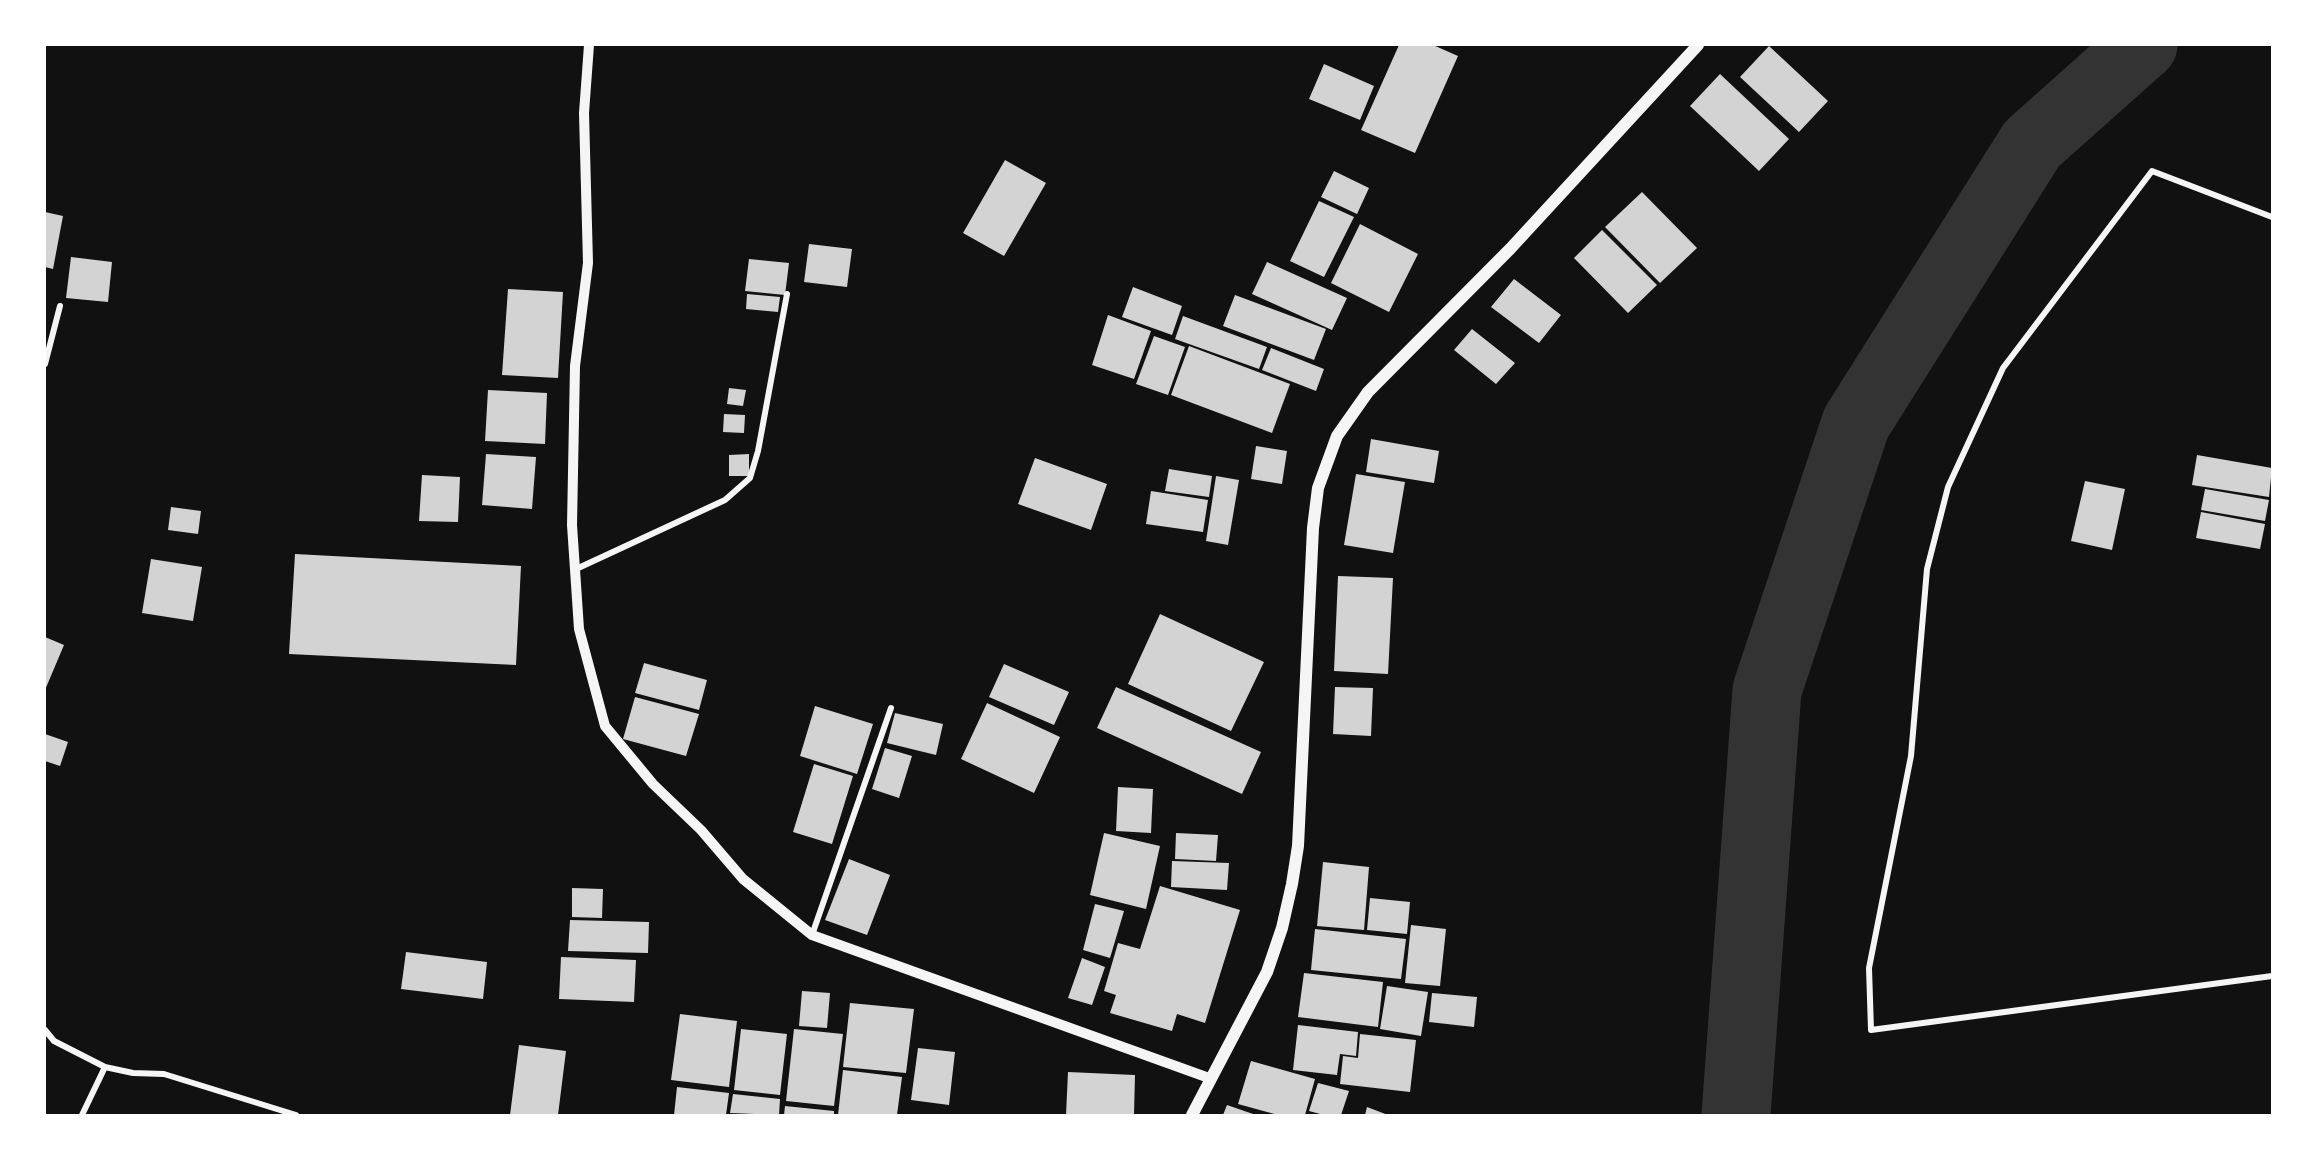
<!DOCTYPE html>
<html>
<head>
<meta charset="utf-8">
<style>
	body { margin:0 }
	#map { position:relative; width:2317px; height:1160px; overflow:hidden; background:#111; font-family:Raleway,sans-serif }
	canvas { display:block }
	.frame { position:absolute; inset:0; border:46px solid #fff; pointer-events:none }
</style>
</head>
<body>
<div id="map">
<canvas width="2317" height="1160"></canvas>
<div class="frame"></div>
</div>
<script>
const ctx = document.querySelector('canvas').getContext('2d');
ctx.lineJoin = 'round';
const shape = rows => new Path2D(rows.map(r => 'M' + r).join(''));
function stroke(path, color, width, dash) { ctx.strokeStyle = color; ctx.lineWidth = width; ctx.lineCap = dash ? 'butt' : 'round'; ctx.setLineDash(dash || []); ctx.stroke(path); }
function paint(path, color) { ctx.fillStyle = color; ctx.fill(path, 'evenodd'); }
const river = shape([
	[1736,1115,1767,690,1856,423,2032,144,2143,45]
]);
const building = shape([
	[1399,45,1433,45,1458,56,1415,153,1361,130],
	[1769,46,1828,101,1799,132,1740,77],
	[1324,64,1374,86,1360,120,1309,99],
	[1720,74,1789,139,1759,171,1690,106],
	[1005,160,1046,183,1004,256,963,233],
	[1334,171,1369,188,1357,214,1321,197],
	[1642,192,1697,248,1660,283,1605,227],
	[1319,201,1354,217,1324,277,1290,261],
	[45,212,63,216,53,269,45,267],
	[1360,224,1418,254,1389,312,1331,283],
	[1602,230,1657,285,1628,313,1574,258],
	[809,244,852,249,847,287,804,282],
	[71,257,112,262,108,302,66,298],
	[749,259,789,263,785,295,745,291],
	[1267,262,1347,298,1332,330,1252,294],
	[1514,279,1561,315,1539,343,1491,307],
	[1133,287,1182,306,1172,335,1122,317],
	[508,289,563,292,558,378,502,375],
	[747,294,780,297,778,312,746,309],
	[1235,295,1326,329,1314,360,1223,326],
	[1108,315,1151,331,1134,379,1092,365],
	[1183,316,1267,347,1259,369,1175,339],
	[1472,329,1515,363,1496,384,1454,350],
	[1154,336,1185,347,1168,395,1136,384],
	[1189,346,1290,384,1272,433,1171,395],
	[1271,348,1324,369,1316,391,1262,370],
	[729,388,746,390,743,406,727,404],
	[488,390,547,393,545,444,485,441],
	[724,414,745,415,744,433,723,432],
	[1371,439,1439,451,1434,483,1366,472],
	[1256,446,1287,451,1282,484,1251,479],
	[486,454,536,457,532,509,482,505],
	[749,454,749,476,729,476,729,455],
	[2197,455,2272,468,2269,497,2192,485],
	[1035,458,1107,484,1091,530,1018,504],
	[1169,469,1212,476,1209,497,1165,491],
	[1356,474,1405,482,1393,553,1344,545],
	[422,475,460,477,458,522,419,521],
	[1216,476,1239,480,1228,545,1206,541],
	[2085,481,2125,489,2112,550,2071,541],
	[2205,489,2269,500,2265,521,2201,510],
	[1151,491,1208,500,1203,532,1146,524],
	[171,507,201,511,198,534,168,530],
	[2201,512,2265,524,2260,549,2196,538],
	[295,554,521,566,516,665,289,654],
	[151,559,202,567,193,621,142,613],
	[1338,576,1393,578,1388,674,1334,671],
	[1160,614,1264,662,1231,731,1128,684],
	[45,637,64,645,45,690],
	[644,663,707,680,699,710,635,693],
	[1004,664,1069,692,1054,725,989,697],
	[1116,687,1261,752,1242,794,1097,728],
	[1335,687,1373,688,1371,736,1333,734],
	[635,697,699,714,686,756,623,739],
	[987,703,1060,737,1034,793,961,759],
	[815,706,873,724,857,774,800,756],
	[895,713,943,724,936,755,887,743],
	[45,734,68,742,60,766,45,761],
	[885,748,912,756,899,798,872,789],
	[814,764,853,776,832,844,793,832],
	[1118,787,1153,789,1151,833,1116,831],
	[1104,833,1160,846,1146,909,1090,895],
	[1176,833,1218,835,1216,861,1175,859],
	[849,859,890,875,867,935,825,920],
	[1172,861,1229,863,1227,890,1171,887],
	[1323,862,1369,867,1364,930,1317,926],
	[1160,886,1240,910,1205,1023,1177,1014,1172,1031,1110,1013,1116,995,1104,991,1118,943,1140,949],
	[572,888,603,889,602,918,572,917],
	[1370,898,1410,902,1407,934,1367,930],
	[1095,904,1124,911,1110,958,1083,950],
	[570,920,649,922,648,953,568,951],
	[1411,925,1446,929,1440,986,1405,983],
	[1315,929,1406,939,1401,979,1311,970],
	[406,952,487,962,483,999,401,989],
	[561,957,636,960,634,1002,559,999],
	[1082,958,1105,967,1092,1005,1068,998],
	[1304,973,1383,982,1378,1027,1298,1017],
	[1387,986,1428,992,1421,1036,1380,1029],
	[802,991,830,993,827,1028,799,1026],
	[1432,993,1477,997,1474,1027,1429,1022],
	[850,1003,914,1009,906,1073,843,1067],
	[680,1014,737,1021,729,1087,671,1080],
	[1298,1025,1358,1032,1356,1056,1340,1054,1337,1075,1293,1070],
	[741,1029,787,1034,780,1095,734,1090],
	[794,1029,843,1034,834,1106,786,1101],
	[1360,1034,1416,1040,1410,1092,1340,1084,1343,1056,1358,1058],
	[519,1045,566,1051,558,1115,510,1115],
	[918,1048,955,1052,949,1105,911,1100],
	[1251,1061,1315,1079,1305,1115,1278,1115,1238,1104],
	[843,1070,902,1077,897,1115,838,1115],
	[1068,1072,1135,1075,1134,1115,1066,1115],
	[1318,1083,1349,1091,1341,1115,1324,1115,1309,1111],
	[677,1087,729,1093,726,1115,674,1115],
	[733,1094,780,1099,779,1115,730,1113],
	[1227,1105,1256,1115,1223,1115],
	[785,1106,834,1111,834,1115,784,1115],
	[1367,1107,1388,1115,1365,1115]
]);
const minor = shape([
	[2272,217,2152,171,2003,368,1948,487,1927,569,1911,756,1869,968,1871,1030,2272,976],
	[45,364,60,306],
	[574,570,725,500,750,478,758,451,787,294],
	[812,935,891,708],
	[45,1030,54,1041,105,1067,133,1073,164,1074,296,1115],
	[82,1115,105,1067]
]);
const tertiary = shape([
	[589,45,584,113,588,263,575,366,572,525,579,629,605,726,653,784,701,830,743,879,812,935,1209,1078]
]);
const secondary = shape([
	[1192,1115,1267,972,1282,928,1292,884,1298,846,1313,528,1318,488,1337,436,1368,392,1510,249,1698,45]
]);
stroke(river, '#333', 69);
paint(building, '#d3d3d3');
stroke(minor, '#f5f5f5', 6);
stroke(tertiary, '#f5f5f5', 10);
stroke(secondary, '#f5f5f5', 12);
</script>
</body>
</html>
